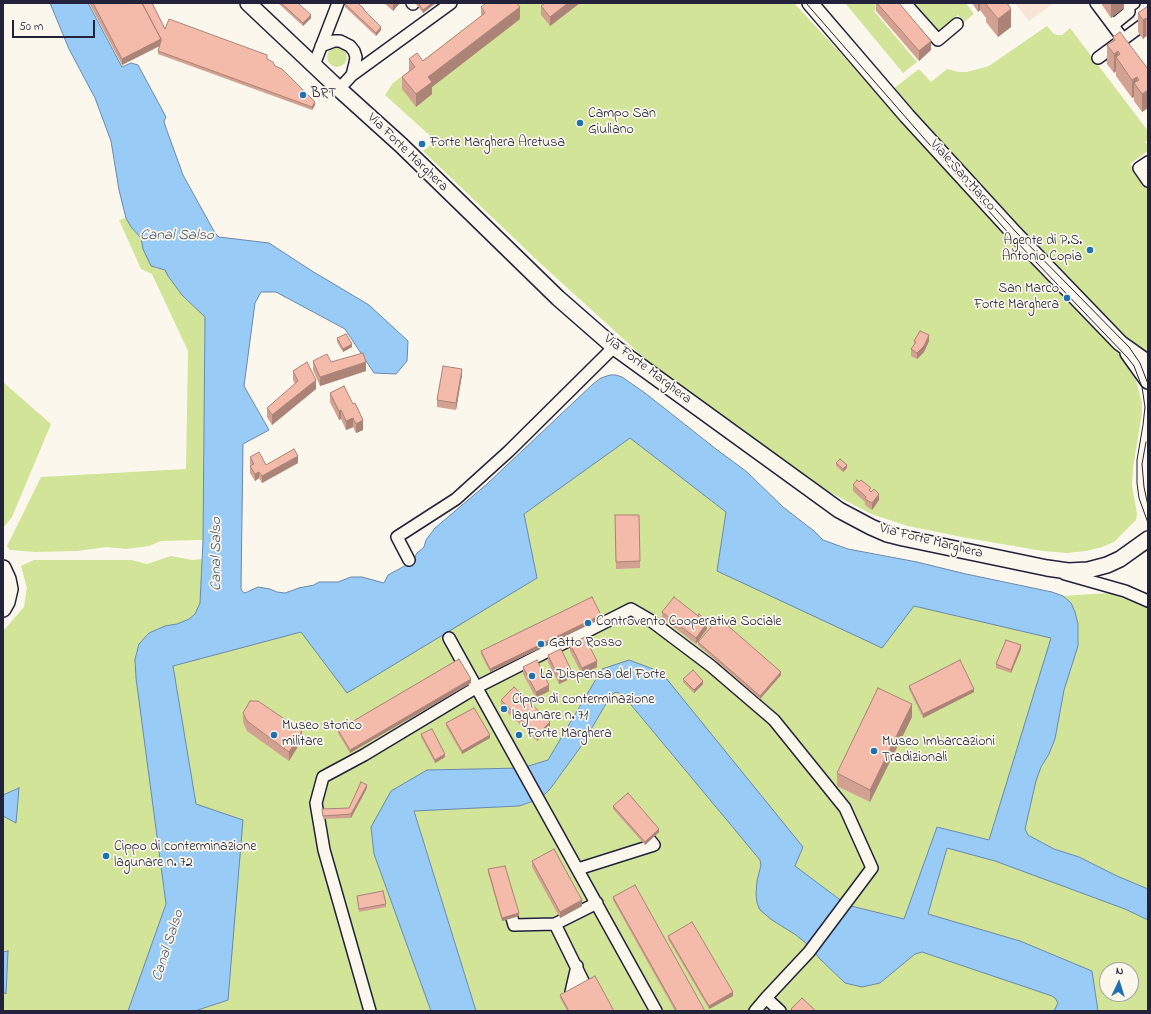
<!DOCTYPE html>
<html>
<head>
<meta charset="utf-8">
<style>
	body { margin:0 }
	#map { position:relative; width:1151px; height:1014px; overflow:hidden; background:#fbf7ec; font-family:"Indie Flower",sans-serif }
	canvas { display:block }
	.frame { position:absolute; inset:0; border:4px solid #22223b; pointer-events:none }
	.north { position:absolute; left:1099px; top:962px; width:40px; height:40px; box-sizing:border-box; background:#fbf7ec; border:1px solid #a4a2a5; border-radius:50%; rotate:4deg; font-size:11px; font-weight:700; line-height:16px; text-align:center; color:#22223b }
	.north::after { content:''; display:block; margin:auto; width:14px; height:18px; background:#1f6fb2; clip-path:polygon(50% 0,100% 100%,50% 72%,0 100%) }
	.scale { position:absolute; left:12px; top:20px; width:83px; height:18px; box-sizing:border-box; border:2px solid #22223b; border-top:0; padding-left:5px; font-size:12px; line-height:14px; white-space:nowrap; color:#22223b; -webkit-text-stroke:3px #fbf7ec; paint-order:stroke }
</style>
</head>
<body>
<div id="map">
<canvas width="1151" height="1014"></canvas>
<div class="frame"></div>
<div class="north">N</div>
<div class="scale">50 m</div>
</div>
<script>
const ctx = document.querySelector('canvas').getContext('2d');
ctx.lineJoin = 'round';
function paint(path, color) { ctx.fillStyle = color; ctx.fill(path, 'evenodd'); }
const shape = rows => new Path2D(rows.map(r => 'M' + r).join(''));
function stroke(path, color, width, dash) { ctx.strokeStyle = color; ctx.lineWidth = width; ctx.lineCap = dash ? 'butt' : 'round'; ctx.setLineDash(dash || []); ctx.stroke(path); }
function drawText(font, color, halo, rows, align = 'center') {
  ctx.font = font + ' "Indie Flower",sans-serif'; ctx.lineWidth = 3.5; ctx.setLineDash([]); ctx.textBaseline = 'middle'; ctx.strokeStyle = halo; ctx.fillStyle = color; for (const [text, x, y, turn = 0] of rows) {
    ctx.save(); ctx.translate(x, y); ctx.rotate((+turn || 0) * Math.PI / 180); ctx.textAlign = isNaN(turn) ? turn : align; if (halo) ctx.strokeText(text, 0, 0); ctx.fillText(text, 0, 0); ctx.restore();
  }
}
const built = shape([
	[1015,3,1054,3,1029,21]
]);
const green = shape([
	[498,3,794,3,1118,353,1128,366,1135,377,1142,403,1142,413,1133,468,1132,486,1137,514,1136,520,1114,542,1102,547,1086,551,1067,553,1043,551,967,538,908,526,871,514,822,488,650,363,540,263,423,151,436,141,385,95,393,83],
	[845,3,884,3,874,11,917,62,903,73],
	[914,3,966,3,974,14,964,22,958,15,938,32],
	[1047,26,1054,34,1058,35,1062,35,1070,28,1148,131,1148,140,1145,142,1148,145,1148,151,1130,164,1148,188,1148,359,1144,357,1019,231,893,89,919,69,931,82,947,69,958,72,967,72,989,66],
	'327 57a10 10 0 1 1 20 0a10 10 0 1 1-20 0Z',
	[126,218,131,227,141,238,143,249,156,268,165,270,168,276,182,295,205,317,203,540,161,541,149,546,126,549,107,547,77,551,35,552,10,550,7,546,41,477,186,469,188,351,152,274,141,269,119,220],
	[3,382,51,424,12,517,3,528],
	[630,438,726,512,717,571,914,606,1052,638,989,840,937,827,904,919,847,905,794,866,602,669,548,760,522,768,427,770,391,791,371,827,374,854,431,1011,195,1011,228,1000,173,666,301,632,347,692,524,514],
	[171,556,192,560,202,559,200,603,195,614,189,619,177,624,165,626,149,633,136,652,135,659,136,678,166,904,128,1011,3,1011,3,992,6,993,8,951,3,952,3,816,16,822,18,788,3,795,3,631,24,607,27,588,21,566,34,560,131,560,147,564],
	[1109,593,1148,608,1148,889,1117,876,1079,857,1054,849,1028,835,1025,829,1036,781,1041,767,1049,754,1058,720,1064,690,1078,646,1071,603,1063,596],
	[616,692,621,693,760,860,761,865,757,881,772,920,796,934,812,948,819,958,845,983,862,987,880,983,915,954,922,952,1052,996,1057,1000,1058,1006,1057,1008,1054,1011,476,1011,414,810,519,806,534,802,544,795,550,789,582,745,611,695],
	[947,848,995,861,1125,909,1148,920,1148,1011,1098,1011,1092,971,1020,941,928,915],
	[1107,970,1131,970,1131,994,1107,994]
]);
const water = shape([
	[50,3,88,3,122,67,131,63,138,65,166,117,164,121,166,128,183,175,215,233,219,237,269,243,312,271,369,305,408,341,407,361,396,374,374,373,345,329,276,292,261,292,255,303,244,386,269,430,243,444,241,589,243,592,245,593,258,587,270,589,277,592,285,593,299,588,314,585,319,582,338,582,351,577,362,577,384,583,388,575,412,562,417,553,424,547,426,540,435,528,487,484,593,384,601,378,610,375,616,375,622,377,645,393,716,449,747,472,783,507,814,531,823,540,848,549,917,562,966,574,1052,592,1063,596,1071,603,1075,612,1078,624,1078,646,1064,690,1055,739,1049,754,1041,767,1036,781,1025,829,1028,835,1054,849,1079,857,1117,876,1148,889,1148,920,1125,909,995,861,947,848,928,914,1020,941,1092,971,1098,1011,1054,1011,1058,1003,1055,998,1052,996,922,952,915,954,880,983,862,987,845,983,819,958,812,948,796,935,772,920,760,910,757,903,756,894,757,881,761,865,760,860,622,694,616,692,611,695,582,745,569,763,550,789,540,799,519,806,414,811,476,1011,431,1011,374,854,371,827,391,791,427,770,522,768,548,760,602,669,629,660,661,672,803,847,795,866,847,905,904,919,937,827,989,840,1051,638,914,606,882,648,717,571,726,512,630,438,524,514,537,578,347,693,301,632,173,666,196,804,243,820,228,1000,195,1011,128,1011,166,904,136,678,135,659,139,644,149,633,165,626,177,624,189,619,195,614,200,603,203,540,205,317,182,295,168,276,165,270,151,266,143,249,141,238,131,227,126,218,119,190,111,141,95,98,69,49,50,3],
	[19,788,16,823,3,816,3,795,19,788],
	[8,951,6,994,3,992,3,952,8,951]
]);
const street = shape([
	[412,3,413,4],
	[905,3,938,40,957,24],
	[1096,3,1123,39],
	[1113,25,1129,12,1129,6,1134,3],
	[321,46,334,41,340,41,350,46,354,51,356,57,355,63,352,75],
	[1098,58,1148,21],
	[314,65,338,3],
	[339,89,352,75,451,3],
	[1148,162,1139,168,1148,181],
	[409,560,397,537,456,499,509,451,614,347],
	[1065,574,1125,591,1148,601],
	[449,638,656,1011],
	[578,869,654,845,650,840],
	[512,918,514,925,555,924],
	[585,985,555,924,597,903],
	[571,992,577,966],
	[766,998,780,1011],
	[370,1011,324,850,316,803,323,777,364,755,477,687,631,609,650,620,711,666,774,720,845,808,872,868,809,952,766,998,755,1011]
]);
const secondary = shape([
	[248,3,339,89,401,145,558,298,614,347,839,510,871,527,887,534,903,538,1047,568,1068,571,1088,570,1107,565,1120,559,1148,539],
	[810,3,907,116,1015,234,1120,343,1148,363],
	[1128,353,1148,381],
	[3,568,8,579,10,589,7,602,3,609]
]);
const tram = shape([
	[806,3,922,136,1012,237,1127,357,1134,366,1142,387,1145,407,1143,425,1137,460,1137,483,1139,498,1148,523],
	[935,142,1016,232,1129,347,1140,363,1148,384],
	[1146,442,1142,464,1144,487,1148,506]
]);
const wall = shape([
	[89,3,152,3,165,29,267,59,315,105,312,110,158,54,158,51,160,46,122,65],
	[278,3,298,3,311,18,303,26],
	[384,3,400,3,393,11],
	[416,3,436,3,423,13,416,4],
	[580,3,550,26,541,15,541,6],
	[876,3,899,3,931,50,919,61,876,11],
	[972,3,1007,3,1011,27,998,37,986,22,986,18,980,10,978,12],
	[1102,3,1124,3,1124,8,1111,18,1102,5],
	[345,4,381,30,376,36,345,7],
	[1148,6,1148,39,1146,36,1143,39,1138,32,1138,13],
	[481,7,520,19,432,87,432,94,416,107,402,89,402,77,409,71,409,59,423,61,481,17],
	[1113,37,1148,69,1148,108,1142,112,1134,101,1134,97,1132,98,1116,76,1116,71,1114,73,1107,64,1107,45,1113,41],
	[337,338,352,347,343,352,337,342],
	[914,341,929,341,924,352,917,359,911,356,911,349,914,345],
	[313,361,331,362,366,371,320,386,313,370],
	[293,371,316,389,272,425,267,417,267,408,295,384,293,380],
	[462,375,456,410,437,407,437,400],
	[344,386,363,430,356,433,353,427,346,430,341,419,339,420,330,402,330,393],
	[250,457,266,465,298,463,262,483,259,478,255,481,250,473,250,466,251,466,250,464],
	[836,463,847,468,843,472,836,466],
	[853,485,871,491,879,500,872,510,865,505,865,502,853,491],
	[615,515,640,561,640,568,616,569],
	[662,612,708,625,707,627,707,629,696,644,662,618],
	[601,619,490,672,481,654,481,651],
	[698,642,781,675,760,699,698,645],
	[570,644,597,667,582,675,570,651],
	[1021,649,1011,673,996,668,996,664],
	[548,655,572,678,559,684,548,662],
	[523,667,549,691,536,698,523,674],
	[683,679,703,684,694,693,683,682],
	[471,683,350,753,338,733,338,730],
	[909,686,974,692,923,718,909,689],
	[501,700,550,729,537,741,501,706],
	[243,713,302,740,289,761,247,731,243,722],
	[912,717,870,802,837,786,837,773],
	[446,723,490,738,462,754,446,726],
	[421,734,445,757,435,763,421,737],
	[367,788,351,818,323,819,322,809,349,808],
	[613,806,659,832,645,845,613,809],
	[532,861,582,906,560,918,532,867],
	[488,869,519,916,502,921,488,873],
	[357,896,386,904,386,907,359,912],
	[613,897,705,1011,675,1011,613,900],
	[668,936,733,996,709,1009,668,939],
	[560,995,614,1011,567,1011,560,998]
]);
const shadedWall = shape([
	[393,3,400,3,393,11],
	[432,3,436,3,423,13,423,10],
	[568,3,580,3,550,26,550,17],
	[978,3,980,3,980,10,978,12],
	[1111,3,1124,3,1124,8,1111,18],
	[520,7,520,19,432,87,432,94,416,107,416,94,428,77],
	[1011,9,1011,27,998,37,998,19],
	[311,15,311,18,303,26,303,23],
	[1146,18,1146,36,1143,39,1143,20],
	[381,27,381,30,376,36,376,33],
	[161,39,161,45,122,65,122,59],
	[931,41,931,50,919,61,919,51],
	[1118,51,1118,60,1116,57,1116,71,1114,73,1114,54],
	[1137,77,1137,86,1134,83,1134,97,1132,98,1132,80],
	[1148,90,1148,108,1142,112,1142,94],
	[315,102,315,105,312,110,312,107],
	[929,335,929,341,924,352,917,359,917,353],
	[352,344,352,347,343,352,343,349],
	[366,362,366,371,320,386,320,377],
	[462,369,462,375,456,410,456,403],
	[316,380,316,389,272,425,272,415],
	[341,410,341,419,339,420,339,411],
	[353,418,353,427,346,430,346,421],
	[363,420,363,430,356,433,356,424],
	[298,456,298,463,262,483,262,476],
	[847,465,847,468,843,472,843,469],
	[259,472,259,478,255,481,255,474],
	[879,494,879,500,872,510,872,503],
	[601,615,601,619,490,672,490,669],
	[708,622,708,625,707,627,707,629,696,644,696,638],
	[1021,645,1021,649,1011,673,1011,670],
	[597,661,597,667,582,675,582,668],
	[572,672,572,678,559,684,559,678],
	[781,672,781,675,760,699,760,696],
	[471,679,471,683,350,753,350,750],
	[703,681,703,684,694,693,694,690],
	[549,685,549,691,536,698,536,692],
	[974,689,974,692,923,718,923,714],
	[912,704,912,717,870,802,870,790],
	[550,722,550,729,537,741,537,735],
	[302,731,302,740,289,761,289,752],
	[490,735,490,738,462,754,462,751],
	[445,754,445,757,435,763,435,760],
	[367,785,367,788,351,818,351,814],
	[659,829,659,832,645,845,645,842],
	[582,900,582,906,560,918,560,912],
	[519,913,519,916,502,921,502,918],
	[733,992,733,996,709,1009,709,1006]
]);
const building = shape([
	[93,3,142,3,161,39,122,59,93,3],
	[142,3,152,3,165,29,169,19,267,55,267,59,273,62,275,66,282,69,315,102,312,107,158,51,161,41,161,39,142,3],
	[281,3,298,3,311,15,303,23,281,3],
	[346,3,358,3,364,9,364,10,381,27,376,33,345,4,346,3],
	[418,3,432,3,423,10,418,3],
	[486,3,517,3,520,7,428,77,432,82,416,94,402,77,415,67,409,59,417,53,423,61,485,13,481,7,486,3],
	[545,3,568,3,550,17,541,6,545,3],
	[877,3,899,3,931,41,919,51,877,3],
	[987,3,1007,3,1011,9,998,19,986,4,987,3],
	[1148,6,1148,21,1146,18,1143,20,1138,13,1148,6],
	[1120,32,1148,69,1148,90,1142,94,1134,83,1139,80,1137,77,1132,80,1116,57,1120,54,1118,51,1114,54,1107,45,1115,40,1113,37,1120,32],
	[920,331,929,335,924,346,917,353,911,349,916,342,914,341,920,331],
	[346,334,352,344,343,349,337,338,346,334],
	[363,353,366,362,320,377,313,361,327,354,331,362,363,353],
	[307,362,316,380,272,415,267,408,298,381,293,371,307,362],
	[443,366,462,369,456,403,437,400,443,366],
	[344,386,353,404,355,403,363,420,356,424,353,418,346,421,341,410,339,411,330,393,344,386],
	[294,449,298,456,262,476,259,472,255,474,250,466,254,464,250,457,259,452,266,465,294,449],
	[840,459,847,465,843,469,836,463,840,459],
	[857,480,859,482,861,480,871,488,869,490,871,492,874,489,879,494,872,503,865,499,866,497,853,485,857,480],
	[615,515,639,515,640,561,616,562,615,515],
	[592,597,601,615,490,669,481,651,592,597],
	[674,597,707,623,696,638,662,612,674,597],
	[699,614,708,622,707,624,698,616,699,614],
	[719,618,781,672,760,696,698,642,719,618],
	[585,637,597,661,582,668,570,644,585,637],
	[1006,640,1021,645,1011,670,996,664,1006,640],
	[561,649,572,672,559,678,548,655,561,649],
	[459,659,471,679,350,750,338,730,459,659],
	[537,660,549,685,536,692,523,667,537,660],
	[960,660,974,689,923,714,909,686,960,660],
	[693,670,703,681,694,690,683,679,693,670],
	[514,687,550,722,537,735,501,700,514,687],
	[878,688,912,704,870,790,837,773,878,688],
	[250,701,258,701,302,731,289,752,247,721,243,713,250,701],
	[474,708,490,735,462,751,446,723,474,708],
	[432,729,445,754,435,760,421,734,432,729],
	[361,782,367,785,351,814,323,816,322,809,349,808,361,782],
	[628,793,659,829,645,842,613,806,628,793],
	[554,849,582,900,560,912,532,861,554,849],
	[505,866,519,913,502,918,488,869,505,866],
	[635,885,705,1011,677,1011,613,897,635,885],
	[383,891,386,904,359,909,357,896,383,891],
	[692,922,733,992,709,1006,668,936,692,922],
	[595,976,614,1011,569,1011,560,995,595,976],
	[802,998,816,1011,793,1011,791,1009,802,998]
]);
const markers = [
	[303,95,4,"#1f6fb2"],
	[580,123,4,"#1f6fb2"],
	[422,144,4,"#1f6fb2"],
	[1090,250,4,"#1f6fb2"],
	[1067,298,4,"#1f6fb2"],
	[588,623,4,"#1f6fb2"],
	[541,644,4,"#1f6fb2"],
	[532,676,4,"#1f6fb2"],
	[504,709,4,"#1f6fb2"],
	[274,735,4,"#1f6fb2"],
	[519,735,4,"#1f6fb2"],
	[874,751,4,"#1f6fb2"],
	[106,856,4,"#1f6fb2"]
];
const poiNames = [
	["BRT",311,95],
	["Campo San",588,115],
	["Giuliano",588,131],
	["Forte Marghera Aretusa",430,144],
	["Agente di P.S.",1082,242,"right"],
	["Antonio Copia",1082,258,"right"],
	["San Marco",1059,290,"right"],
	["Forte Marghera",1059,306,"right"],
	["Controvento Cooperativa Sociale",596,623],
	["Gatto Rosso",549,644],
	["La Dispensa del Forte",540,676],
	["Cippo di conterminazione",512,701],
	["lagunare n. 71",512,717],
	["Museo storico",282,727],
	["militare",282,743],
	["Forte Marghera",527,735],
	["Museo Imbarcazioni",882,743],
	["Tradizionali",882,759],
	["Cippo di conterminazione",114,848],
	["lagunare n. 72",114,864]
];
const streetNames = [
	["Via Forte Marghera",407,153,44],
	["Viale San Marco",962,176,48],
	["Via Forte Marghera",647,370,37],
	["Via Forte Marghera",931,542,14]
];
const waterNames = [
	["Canal Salso",177,237],
	["Canal Salso",218,554,-90],
	["Canal Salso",169,946,-72]
];
paint(built, '#f9e5d8');
paint(green, '#d1e498');
paint(water, '#98ccf6');
stroke(water, '#6988ab', 1);
stroke(street, '#22223b', 14);
stroke(secondary, '#22223b', 18);
stroke(street, '#fbf7ec', 11);
stroke(secondary, '#fbf7ec', 15);
stroke(tram, '#22223b', 1);
paint(wall, '#d2a192');
paint(shadedWall, '#ab8377');
paint(building, '#f4bbaa');
stroke(building, '#ab8377', 1);
for (const [x, y, r, color] of markers) { const dot = new Path2D(); dot.arc(x, y, r, 0, 2 * Math.PI); ctx.fillStyle = color; ctx.fill(dot); stroke(dot, '#fbf7ec', 1.5); }
drawText('14px', '#22223b', '#fbf7ec', poiNames, 'left');
drawText('14px', '#22223b', '#fbf7ec', streetNames);
drawText('italic 15px', '#455573', '#fbf7ec', waterNames);
</script>
</body>
</html>
